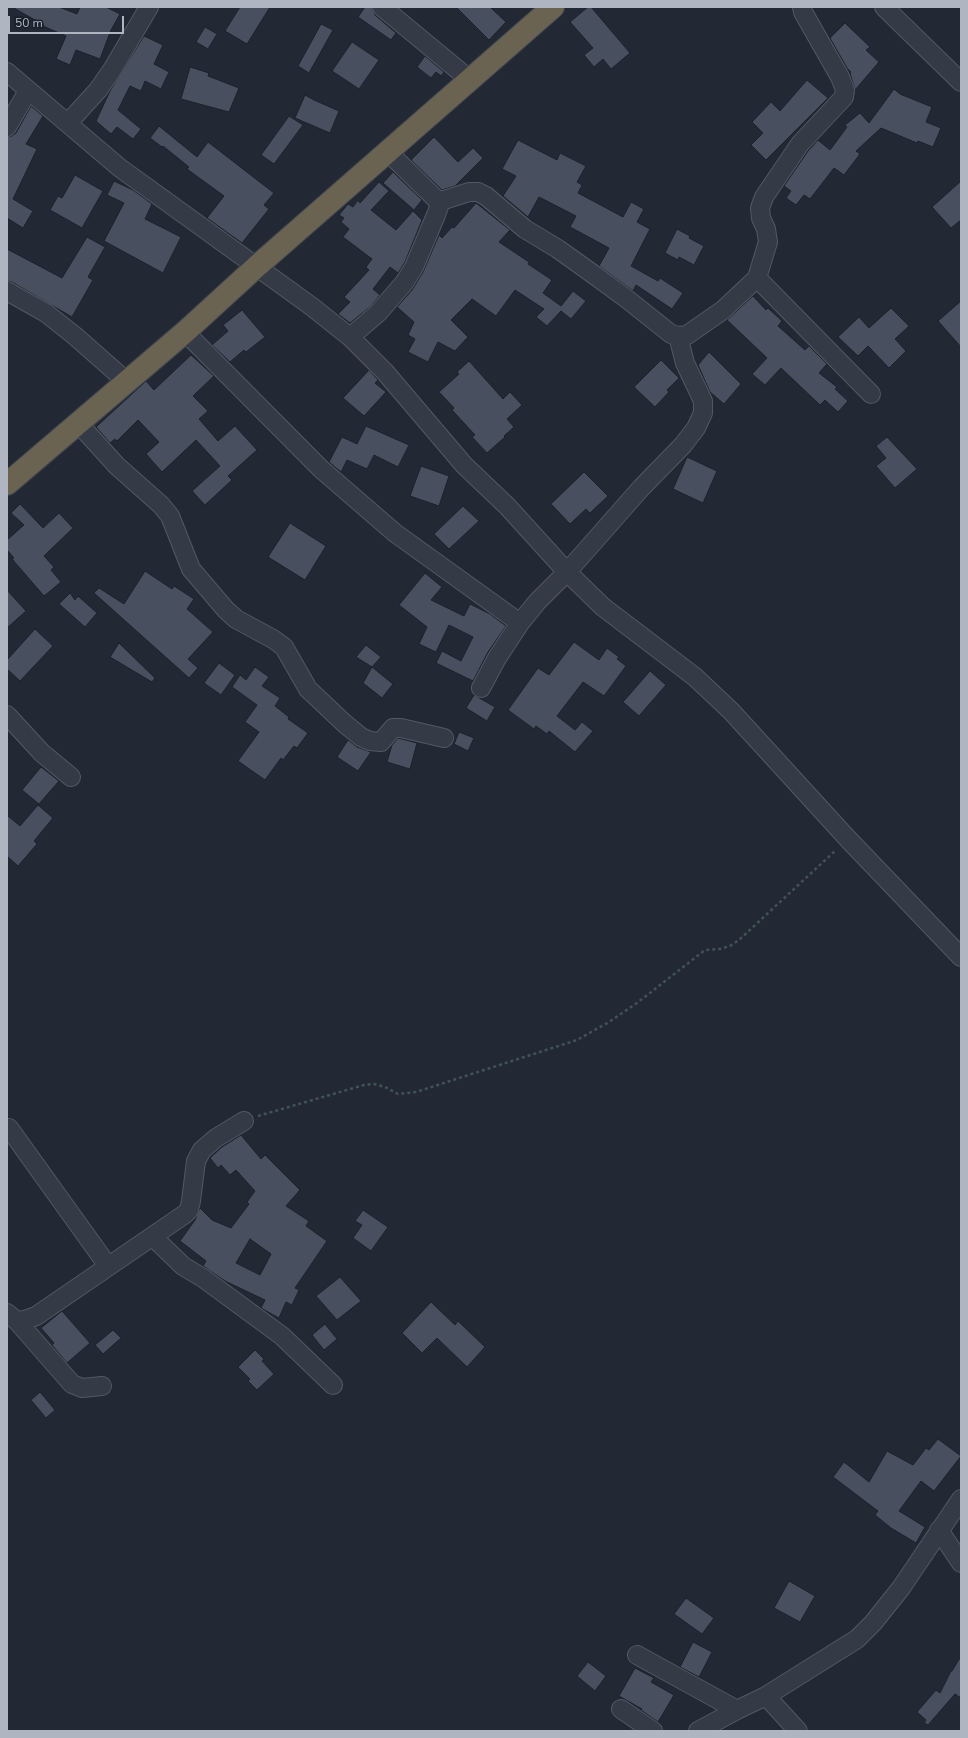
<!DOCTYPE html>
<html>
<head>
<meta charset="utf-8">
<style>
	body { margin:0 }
	#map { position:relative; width:968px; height:1738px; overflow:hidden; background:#222935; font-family:"Nunito Sans",sans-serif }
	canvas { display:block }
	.frame { position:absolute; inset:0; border:8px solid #afb6c2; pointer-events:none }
	.scale { position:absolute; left:8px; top:16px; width:116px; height:18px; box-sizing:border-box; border:2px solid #afb6c2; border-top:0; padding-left:5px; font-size:12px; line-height:14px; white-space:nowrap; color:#afb6c2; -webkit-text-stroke:3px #1a202a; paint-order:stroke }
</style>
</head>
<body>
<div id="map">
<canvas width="968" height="1738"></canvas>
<div class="frame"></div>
<div class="scale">50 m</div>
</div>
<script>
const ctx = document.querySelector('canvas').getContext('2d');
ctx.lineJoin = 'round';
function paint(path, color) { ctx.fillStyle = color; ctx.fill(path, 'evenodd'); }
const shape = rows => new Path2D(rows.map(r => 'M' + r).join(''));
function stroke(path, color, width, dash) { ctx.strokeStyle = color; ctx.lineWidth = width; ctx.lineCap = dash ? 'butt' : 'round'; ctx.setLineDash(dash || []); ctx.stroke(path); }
const building = shape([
	[12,7,59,7,77,14,80,7,106,7,120,14,111,30,100,59,76,50,70,65,56,59,66,36,43,26,44,25,12,7],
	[240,7,270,7,247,44,225,31,240,7],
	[365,7,372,7,375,15,396,33,391,40,358,17,365,7],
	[456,7,490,7,506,22,489,40,456,7],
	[588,7,591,7,630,53,611,69,603,59,594,67,584,55,593,48,570,22,588,7],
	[845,23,870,47,866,50,879,62,855,90,850,73,851,72,847,68,830,38,845,23],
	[321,24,333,30,309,73,298,66,321,24],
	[205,27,217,34,208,49,196,42,205,27],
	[144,36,163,45,154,64,169,72,161,89,145,81,141,91,130,86,118,110,141,129,133,139,117,127,111,134,96,121,110,91,144,36],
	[352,42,379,60,359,89,332,71,352,42],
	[425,56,444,72,441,76,436,72,431,78,417,67,425,56],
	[190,67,209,73,208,76,239,88,229,112,181,99,190,67],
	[807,80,828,98,766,160,751,145,763,133,752,122,771,102,780,111,807,80],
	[894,89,900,94,932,107,926,122,941,128,933,147,918,141,917,143,881,128,856,151,860,154,844,175,834,168,810,199,804,195,796,205,786,198,791,191,784,186,808,151,818,140,830,150,847,127,845,125,860,113,869,123,894,89],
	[305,95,314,100,339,111,330,133,295,118,305,95],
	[31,106,43,116,26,144,37,149,13,199,33,211,23,228,7,218,7,137,12,136,16,133,31,106],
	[289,116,303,125,274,164,261,155,289,116],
	[159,126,197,157,208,142,274,193,264,205,269,209,242,243,207,218,224,196,187,169,189,167,163,146,162,147,150,138,159,126],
	[434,137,458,162,473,148,483,158,455,186,442,190,411,160,434,137],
	[518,140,557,160,560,153,586,166,577,182,582,185,578,193,623,217,631,202,644,209,637,222,650,229,631,266,658,281,660,278,683,293,672,309,636,285,633,291,599,266,609,248,570,227,576,216,539,197,528,217,503,196,516,176,502,169,518,140],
	[393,172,422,200,414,210,383,183,393,172],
	[75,175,103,191,82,228,50,210,58,196,62,198,75,175],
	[114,181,133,190,152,204,145,219,181,237,163,273,104,241,124,203,107,195,114,181],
	[961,181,961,220,951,228,932,207,961,181],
	[379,182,389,191,371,210,396,230,413,211,422,220,405,262,398,273,390,267,373,289,380,295,371,306,350,323,338,314,350,302,344,297,369,270,366,267,372,259,343,237,349,229,341,222,344,218,339,215,348,204,353,207,358,200,360,203,379,182],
	[476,203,510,230,499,242,529,262,528,264,552,280,543,293,561,306,573,291,586,301,571,319,561,311,547,326,536,317,544,309,515,290,496,316,472,299,451,320,468,337,455,351,438,342,428,362,408,352,415,339,408,335,414,322,397,307,412,290,423,272,439,235,442,238,452,227,454,228,476,203],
	[677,229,690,236,689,238,704,246,694,265,679,257,678,260,665,253,677,229],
	[87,237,105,247,88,277,93,280,72,317,12,282,7,281,7,249,62,278,87,237],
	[753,296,766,310,768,308,782,321,778,326,805,350,809,346,827,364,819,373,837,387,835,389,848,401,838,412,825,400,820,405,781,368,765,385,752,374,767,358,727,320,753,296],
	[961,301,961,347,938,321,961,301],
	[891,308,909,326,895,339,906,351,889,368,868,346,858,356,838,337,859,317,869,328,891,308],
	[242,310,265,337,246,352,244,350,230,362,212,345,228,331,223,325,242,310],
	[709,352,741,384,724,404,710,392,698,365,709,352],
	[191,355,214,376,193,396,208,411,199,419,218,441,235,426,257,450,228,476,232,480,205,505,192,491,220,466,196,440,162,472,146,454,159,442,138,420,117,441,115,439,110,443,96,427,146,381,154,390,191,355],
	[661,360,679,378,667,390,669,392,655,407,634,387,661,360],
	[469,361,503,399,510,392,522,405,507,419,514,427,504,436,505,437,487,453,472,437,475,435,452,410,454,408,439,392,459,374,457,372,469,361],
	[369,370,378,380,375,383,386,392,364,416,343,398,369,370],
	[366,426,409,445,398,467,374,455,367,469,347,460,341,472,329,462,342,437,357,444,366,426],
	[887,437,917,469,895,488,876,466,886,458,876,446,887,437],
	[687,457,717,471,703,503,673,489,687,457],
	[421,466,449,476,439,506,410,496,421,466],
	[584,472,608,496,590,513,586,509,570,524,551,504,584,472],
	[20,504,43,528,59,513,73,528,44,556,54,567,51,570,61,582,44,596,12,559,14,558,7,550,7,540,24,525,11,513,20,504],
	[463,506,479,521,449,549,434,534,463,506],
	[290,523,326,546,305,580,268,557,290,523],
	[145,571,172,589,174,586,194,599,187,609,213,632,188,659,198,668,189,678,94,593,99,588,124,604,145,571],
	[425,573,442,587,431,600,464,616,470,604,490,614,506,626,488,652,473,681,436,663,442,651,461,661,473,637,449,625,436,652,419,644,427,627,399,605,425,573],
	[7,590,26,611,7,628,7,590],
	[70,593,75,600,78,596,97,613,85,627,59,604,70,593],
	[35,629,53,646,20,681,7,669,7,660,35,629],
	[574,642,599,660,607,648,619,657,617,659,626,666,604,696,583,682,557,716,575,730,582,722,593,731,575,752,549,731,547,734,536,726,534,729,508,710,538,668,549,675,574,642],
	[119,643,155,678,152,682,110,657,119,643],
	[366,645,381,657,372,667,356,657,366,645],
	[219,663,235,675,221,695,204,683,219,663],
	[255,667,269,677,262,686,280,698,275,706,289,717,288,719,308,733,297,748,294,746,283,760,281,758,265,780,238,761,259,732,245,722,257,705,232,687,240,675,246,680,255,667],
	[372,667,393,684,382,698,363,683,372,667],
	[650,671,666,685,639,716,623,702,650,671],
	[474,695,495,707,487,721,466,708,474,695],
	[459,732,474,738,468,751,454,744,459,732],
	[398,738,417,743,410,769,387,762,392,745,398,738],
	[348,740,357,747,371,752,358,771,337,757,348,740],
	[41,767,59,781,39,804,22,790,41,767],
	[38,805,53,818,34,841,37,844,18,866,7,856,7,815,20,826,38,805],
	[241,1135,261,1159,265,1155,300,1190,286,1206,309,1221,306,1226,327,1241,295,1288,299,1290,292,1305,286,1302,279,1318,261,1308,265,1300,225,1281,203,1266,206,1261,180,1241,195,1220,200,1208,212,1220,231,1228,249,1204,247,1202,255,1191,236,1170,230,1175,221,1165,218,1168,210,1158,222,1147,241,1135],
	[250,1239,271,1254,260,1275,236,1263,250,1239],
	[363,1210,388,1227,371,1251,353,1238,362,1225,355,1221,363,1210],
	[340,1277,361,1301,337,1320,316,1296,340,1277],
	[431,1302,455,1325,458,1321,485,1347,467,1367,437,1338,422,1353,402,1333,431,1302],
	[62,1311,90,1343,67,1363,52,1345,54,1343,41,1328,62,1311],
	[325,1324,337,1339,324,1350,312,1335,325,1324],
	[113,1330,121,1338,103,1354,95,1345,113,1330],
	[255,1350,264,1359,262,1361,274,1374,257,1390,248,1381,250,1379,238,1367,255,1350],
	[40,1392,55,1410,46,1418,31,1400,40,1392],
	[938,1439,961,1456,934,1491,921,1481,899,1511,925,1527,916,1543,891,1528,875,1515,878,1511,833,1477,844,1462,869,1482,887,1451,913,1465,926,1448,929,1450,938,1439],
	[789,1581,815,1596,800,1622,774,1608,789,1581],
	[686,1598,714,1618,702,1634,674,1614,686,1598],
	[693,1642,712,1652,699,1677,680,1667,693,1642],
	[961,1656,961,1698,955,1694,928,1725,924,1723,926,1720,917,1712,936,1690,940,1693,951,1671,952,1671,961,1656],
	[588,1662,606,1676,595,1691,577,1676,588,1662],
	[635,1668,654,1678,651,1682,674,1695,658,1722,641,1710,642,1709,619,1696,635,1668]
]);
const path = shape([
	[258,1116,364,1085,374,1084,385,1087,398,1094,416,1092,577,1040,609,1022,637,1003,705,950,720,949,730,946,739,940,836,850]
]);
const minor = shape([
	[382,7,469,79],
	[884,7,961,82],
	[7,72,120,168,311,306,350,337,385,372,464,465,507,506,567,572,603,607,695,677,731,711,848,839,961,957],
	[68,123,98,90,112,70,149,7],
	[7,127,28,91],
	[387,151,436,199,441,201,469,192,478,192,486,196,525,229,558,249,593,274,627,299,671,334,678,336,687,335,723,310,757,278,871,394],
	[757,278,768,242,766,229,761,218,760,208,764,197,800,144,844,97,845,90,840,77,803,12,802,7],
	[7,291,46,313,75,336,126,381],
	[185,332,321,469,395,533,520,623],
	[350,337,378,313,404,283,414,267,436,215,441,201],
	[78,423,117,466,161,505,170,516,191,569,226,610,236,619,273,639,284,647,308,689,344,723,361,737,370,741,381,742,393,728,401,728,444,738],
	[481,688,497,658,520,623,537,602,567,572,642,487,683,445,696,428,703,413,703,401,685,363,678,336],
	[7,715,42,753,71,777],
	[9,1128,108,1266],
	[153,1237,183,1266,203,1278,282,1336,333,1385],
	[7,1313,17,1321,25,1320,36,1316,185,1214,189,1210,191,1201,196,1161,202,1150,216,1138,244,1121],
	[17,1321,72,1384,82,1388,102,1386],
	[939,1530,961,1563],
	[637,1655,737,1710],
	[766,1696,798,1731],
	[621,1709,653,1731],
	[698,1731,737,1710,766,1696,857,1639,873,1623,901,1588,961,1499]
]);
const highway = shape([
	[7,484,185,332,256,267,553,7]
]);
paint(building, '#48505f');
stroke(building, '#1c222c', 1);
stroke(minor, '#525963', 20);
stroke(highway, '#3f4650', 24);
stroke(path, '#435256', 2.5, [3, 3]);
stroke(minor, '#353b46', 18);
stroke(highway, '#6b6352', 22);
</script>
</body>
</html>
